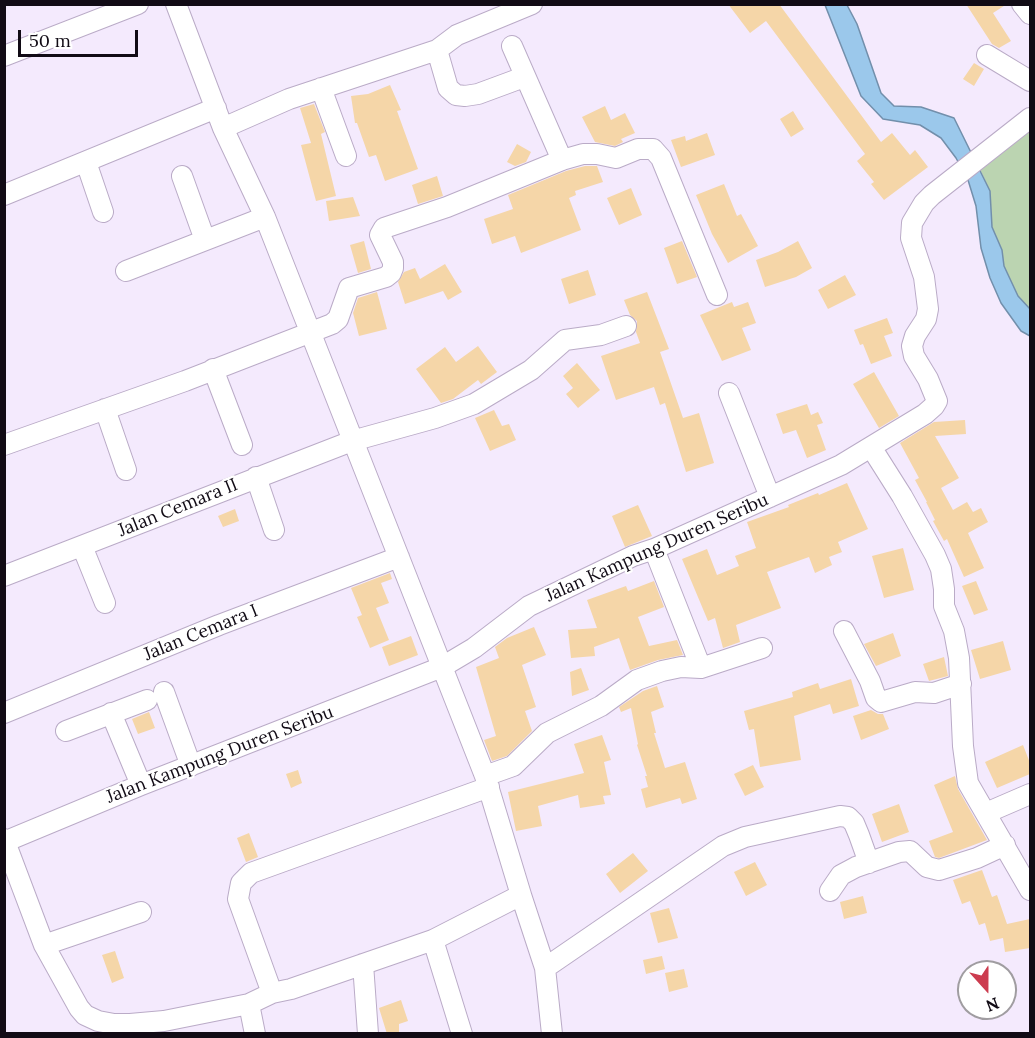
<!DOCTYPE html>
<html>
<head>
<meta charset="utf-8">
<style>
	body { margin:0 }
	#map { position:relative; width:1035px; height:1038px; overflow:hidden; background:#f4eafd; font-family:Lora,serif }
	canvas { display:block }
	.frame { position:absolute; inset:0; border:6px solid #110b15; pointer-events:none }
	.north { position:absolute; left:957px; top:960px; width:60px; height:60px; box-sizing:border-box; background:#fff; border:2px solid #a09da1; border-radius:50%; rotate:159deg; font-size:16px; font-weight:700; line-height:24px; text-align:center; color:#110b15 }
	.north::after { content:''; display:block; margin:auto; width:21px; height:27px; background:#cc3c4f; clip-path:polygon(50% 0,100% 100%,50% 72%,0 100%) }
	.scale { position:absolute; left:18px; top:30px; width:120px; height:27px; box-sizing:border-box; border:3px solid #110b15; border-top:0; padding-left:8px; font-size:18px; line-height:21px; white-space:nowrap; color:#110b15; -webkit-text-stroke:4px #fff; paint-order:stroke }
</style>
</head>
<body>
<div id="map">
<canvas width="1035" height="1038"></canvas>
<div class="frame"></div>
<div class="north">N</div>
<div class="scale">50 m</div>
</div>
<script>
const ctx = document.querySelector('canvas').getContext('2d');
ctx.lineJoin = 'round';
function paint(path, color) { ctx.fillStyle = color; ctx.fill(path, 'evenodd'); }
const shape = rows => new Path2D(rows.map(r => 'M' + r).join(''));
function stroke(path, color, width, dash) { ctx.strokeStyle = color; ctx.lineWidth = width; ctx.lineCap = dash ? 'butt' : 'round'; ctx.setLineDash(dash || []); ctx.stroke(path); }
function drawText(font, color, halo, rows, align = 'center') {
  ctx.font = font + ' Lora,serif'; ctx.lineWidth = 4.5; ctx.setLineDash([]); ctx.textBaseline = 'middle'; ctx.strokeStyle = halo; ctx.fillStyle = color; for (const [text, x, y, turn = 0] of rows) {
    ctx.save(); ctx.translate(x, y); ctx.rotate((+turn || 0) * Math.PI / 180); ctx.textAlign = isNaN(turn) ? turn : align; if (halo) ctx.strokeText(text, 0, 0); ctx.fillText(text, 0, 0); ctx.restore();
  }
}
const green = shape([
	[1030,121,1030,309,1018,296,1004,266,1002,250,992,227,990,191,978,165]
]);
const water = shape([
	[825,5,847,5,857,24,881,93,894,106,921,107,954,118,990,191,992,227,1002,250,1004,266,1018,296,1030,309,1030,336,1021,331,1001,303,990,278,981,248,976,206,968,180,956,158,941,138,920,125,883,119,861,96,825,5]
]);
const building = shape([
	[728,4,779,4,881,142,892,133,910,155,915,150,928,167,884,200,871,184,874,182,857,161,865,154,766,21,750,33],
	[966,4,1007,4,993,13,1011,41,999,48,992,44],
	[974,63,984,69,974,86,963,79],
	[390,85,401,110,397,111,418,169,385,181,376,155,369,157,357,123,355,123,351,96,368,94],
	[314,104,325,132,321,134,336,196,316,201,301,145,311,143,300,108],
	[605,106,611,120,625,113,635,133,621,139,623,142,615,146,595,142,582,117],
	[793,111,804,129,791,137,780,119],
	[707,133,715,155,681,167,671,140,685,136,686,141],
	[517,144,531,152,526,162,515,166,507,162],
	[585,166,597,166,603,182,575,191,576,195,569,198,581,230,521,253,515,236,492,244,484,219,513,209,508,195,566,171],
	[437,176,443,196,418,204,412,185],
	[724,184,737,216,741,214,758,246,728,263,712,234,696,195],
	[631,188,642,215,619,225,607,198],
	[353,197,360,216,329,221,326,201],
	[364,241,371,269,358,273,350,245],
	[682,241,697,277,677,284,664,248],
	[798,241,812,268,796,277,765,287,756,260,778,252],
	[445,264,462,292,448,300,443,291,405,304,398,282,404,272,415,268,420,279],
	[588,270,596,295,569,304,561,279],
	[845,275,856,295,828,309,818,290],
	[377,292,387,329,359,336,353,313,358,298],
	[647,292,669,349,660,352,683,418,699,413,714,463,686,472,665,403,660,405,654,387,616,400,601,356,640,343,636,332,637,321,630,315,624,300],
	[732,302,734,307,748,302,756,323,742,328,751,350,722,361,700,315],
	[887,318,893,333,884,336,892,356,871,364,863,344,860,345,854,330],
	[478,346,497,372,481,384,478,380,453,399,441,403,416,369,445,347,456,362],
	[577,363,600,390,578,408,566,394,573,388,563,376],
	[874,372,899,416,879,428,853,384],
	[807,404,811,415,818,412,823,423,817,425,826,450,807,458,796,430,783,434,776,414],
	[494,410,502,426,509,424,516,440,490,451,475,418],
	[965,420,966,434,935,436,959,478,941,488,953,510,967,502,973,512,981,508,988,522,968,533,984,568,964,577,947,539,944,541,933,521,935,520,926,502,927,502,915,480,919,478,900,443,934,422],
	[847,483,868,529,838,542,842,552,829,557,832,565,815,573,809,557,767,572,781,608,736,625,740,642,723,648,715,618,708,621,682,559,707,549,717,575,739,566,735,556,756,548,747,522,789,507,788,505,818,493,819,495],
	[638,505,652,536,625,547,612,516],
	[235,509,239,521,223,527,218,516],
	[903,548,914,590,884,598,872,556],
	[390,573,392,579,381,583,389,603,376,608,389,640,370,648,357,617,362,615,351,588],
	[654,581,664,607,638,617,649,646,677,640,683,655,658,660,630,670,619,638,594,647,595,656,571,658,568,630,597,628,587,600,626,586,628,591],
	[976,581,988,610,974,615,962,586],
	[534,627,546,655,522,665,536,707,525,711,532,731,507,756,492,761,484,740,496,736,476,667,499,658,495,647,507,638],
	[893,633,901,656,876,666,864,644],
	[411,636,418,655,389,666,382,647],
	[1003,641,1011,670,980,679,971,650],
	[944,657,948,676,929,681,923,664],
	[581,668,589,690,572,696,570,672],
	[851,679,859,706,833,714,830,704,794,716,801,760,760,767,754,729,749,730,744,711,793,697,792,692,818,683,820,689],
	[657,686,664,707,651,712,656,733,654,733,665,768,685,762,697,799,682,804,680,798,646,808,641,789,648,787,645,776,647,776,637,745,638,744,631,708,621,712,619,707,643,691],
	[871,710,878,714,883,714,889,729,861,740,853,716],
	[149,712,155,728,138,734,132,719],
	[602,735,611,760,604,762,611,795,603,796,605,804,580,808,578,795,538,806,542,826,516,831,508,792,584,773,574,744],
	[1023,745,1030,763,1030,774,997,788,985,762],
	[753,765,764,787,745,796,734,774],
	[298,770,302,783,291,788,286,774],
	[955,776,958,789,987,840,939,858,935,857,929,841,953,832,934,785],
	[899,804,909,832,882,842,872,814],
	[249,833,258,857,246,862,237,838],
	[633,853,648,871,620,893,606,874],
	[755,862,767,885,746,896,734,872],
	[982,870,992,897,997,895,1007,924,1030,919,1030,948,1005,952,1003,938,990,941,985,923,979,925,970,901,962,904,953,880],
	[863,896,867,913,844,919,840,902],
	[669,908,678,938,658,943,650,913],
	[115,951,124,978,112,983,102,955],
	[662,956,665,969,646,974,643,960],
	[684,969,688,987,669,992,665,973],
	[401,1000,408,1021,399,1024,399,1034,387,1034,379,1008]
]);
const street = shape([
	[1022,4,1030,14],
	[512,46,562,160],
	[987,55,1030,81],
	[4,56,138,4],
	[524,77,478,94,465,96,456,95,448,88,437,50,457,35,532,4],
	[321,88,346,156],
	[223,128,289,99,437,50],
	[86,162,103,212],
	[182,176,205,240],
	[4,195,216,108],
	[126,271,265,217],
	[213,369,242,445],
	[729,393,770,497],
	[105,409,126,470],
	[4,445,185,381,332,324,338,319,349,288,386,277,391,273,393,268,393,262,380,235,384,228,447,207,562,160,583,154,597,154,616,158,638,149,653,149,661,158,717,295],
	[871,447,902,496,935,555,941,569,944,589,944,606,954,631,959,658,963,746,968,783,1030,890],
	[256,477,274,530],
	[82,546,105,603],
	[654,549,701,668],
	[4,576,352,441,435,418,474,404,531,370,565,340,601,335,626,326],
	[844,631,870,681,876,698,881,702,915,692,934,693,961,684],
	[164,692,191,766],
	[4,713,219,625,399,557],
	[111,713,141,785],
	[66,731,147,700],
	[485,776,513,766,547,733,601,706,637,680,662,671,681,667,701,668,762,648],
	[986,813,1030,794],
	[4,839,44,945,79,1008,85,1015,98,1021,114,1024,130,1024,164,1021,249,1004,272,993,291,989,433,940,521,895,485,776,265,217,223,128,176,4],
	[4,842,141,785,442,667,474,648,529,606,633,556,654,549,841,465,925,414,934,406,937,401,928,379,914,356,912,346,915,336,926,319,928,309,924,277,911,238,912,223,924,203,932,195,1030,118],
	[830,891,841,875,856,867,899,852,910,851,927,867,939,870,977,858,1005,845],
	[521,895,545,968,552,1034],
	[433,940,462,1034],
	[44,945,141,912],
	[363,964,368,1034],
	[545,968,723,846,745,837,840,816,848,817,854,823,859,835,869,863],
	[272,993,238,899,241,883,251,873,489,787],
	[249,1004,255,1034]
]);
const streetNames = [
	["Jalan Cemara II",178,508,-22],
	["Jalan Kampung Duren Seribu",657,548,-24],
	["Jalan Cemara I",201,633,-22],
	["Jalan Kampung Duren Seribu",220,755,-21]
];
paint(green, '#bbd4b1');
paint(water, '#9bc8eb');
stroke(water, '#728fab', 1.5);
paint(building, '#f5d6a8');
stroke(street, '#baabc7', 22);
stroke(street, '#fff', 20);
drawText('18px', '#110b15', '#fff', streetNames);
</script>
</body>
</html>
